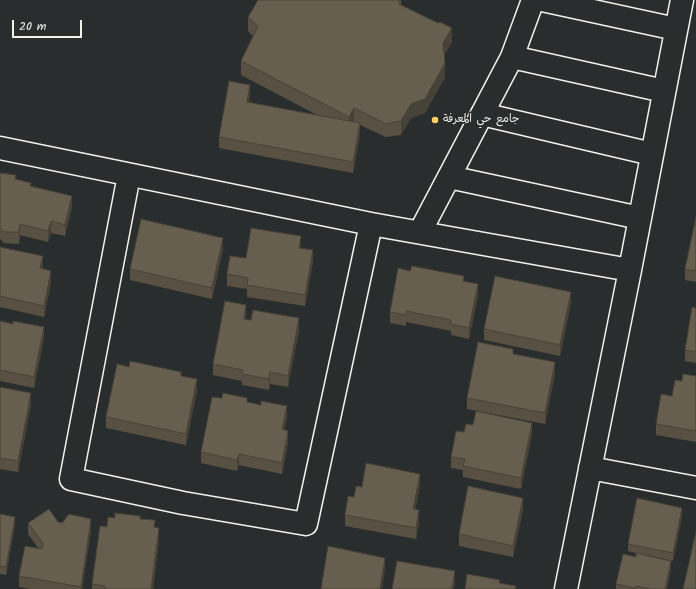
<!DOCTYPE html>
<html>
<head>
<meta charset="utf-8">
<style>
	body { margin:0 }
	#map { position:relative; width:696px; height:589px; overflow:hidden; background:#2a2d2e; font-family:Kalam,sans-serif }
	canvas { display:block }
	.scale { position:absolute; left:12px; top:20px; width:70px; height:18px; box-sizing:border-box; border:2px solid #f4f1e8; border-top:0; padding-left:5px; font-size:12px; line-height:14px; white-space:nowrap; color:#f4f1e8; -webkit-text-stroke:3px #2a2d2e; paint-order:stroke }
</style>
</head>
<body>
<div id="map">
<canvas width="696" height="589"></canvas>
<div class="scale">20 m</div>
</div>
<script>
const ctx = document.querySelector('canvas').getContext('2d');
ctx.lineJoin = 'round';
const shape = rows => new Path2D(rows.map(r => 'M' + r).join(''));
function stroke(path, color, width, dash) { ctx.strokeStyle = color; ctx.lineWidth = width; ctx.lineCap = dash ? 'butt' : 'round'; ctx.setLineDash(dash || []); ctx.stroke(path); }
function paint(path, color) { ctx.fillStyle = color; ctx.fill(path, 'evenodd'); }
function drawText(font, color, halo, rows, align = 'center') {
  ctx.font = font + ' Kalam,"Playpen Sans Arabic",sans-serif'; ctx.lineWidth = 3; ctx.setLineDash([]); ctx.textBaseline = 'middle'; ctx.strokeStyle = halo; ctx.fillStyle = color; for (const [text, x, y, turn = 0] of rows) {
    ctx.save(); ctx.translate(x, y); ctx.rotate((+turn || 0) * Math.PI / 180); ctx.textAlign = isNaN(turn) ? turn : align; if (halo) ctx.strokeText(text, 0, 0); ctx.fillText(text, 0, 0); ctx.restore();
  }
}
const minor = shape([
	[542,0,676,29],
	[512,57,664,91],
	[482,114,652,154],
	[0,148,371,224,630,270],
	[129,175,71,479,183,503,306,524,371,224],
	[449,177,640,218],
	[420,232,512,57,533,0],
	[590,468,696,488],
	[566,589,630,270,682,0]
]);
const wall = shape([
	[401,0,401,5,452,42,444,55,445,77,425,113,411,118,401,135,386,137,360,125,360,134,353,173,219,148,219,137,250,96,249,102,319,116,241,75,241,61,253,36,248,31,248,17],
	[0,173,31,186,72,207,65,236,51,233,48,242,20,235,19,244,4,243,0,239],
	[696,217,696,282,685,280,685,269],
	[0,247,43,267,43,269,51,282,44,317,0,307],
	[301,248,313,261,305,306,247,297,247,289,227,286,227,274,246,258],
	[223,249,212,299,130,280,130,269],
	[464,281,478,296,469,339,451,335,451,331,406,322,406,326,390,323,390,312],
	[571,303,560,356,484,340,484,329],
	[696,308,696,363,685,361,685,350],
	[246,316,246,319,299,330,288,387,270,384,269,390,242,385,242,381,213,375,213,364],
	[0,321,13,324,44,338,34,388,0,381],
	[513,354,555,373,545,424,467,409,467,398],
	[129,367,181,376,197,390,186,445,106,428,106,417],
	[696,376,696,442,656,435,656,424,682,381],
	[0,387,31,404,18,472,0,469],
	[247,403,287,418,284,430,288,442,282,474,239,465,237,471,201,463,201,452],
	[473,425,532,434,521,489,463,477,463,470,451,468,451,457,464,432],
	[420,485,415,510,419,522,416,539,345,526,345,515,354,497,362,487],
	[523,509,513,557,459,546,459,534],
	[0,514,15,525,6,575,0,574],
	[682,516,673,561,647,555,671,569,667,589,616,589,616,584,636,557,636,553,628,551,628,544],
	[115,518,140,519,155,527,159,539,153,589,92,589,92,584],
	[58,522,91,530,82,589,31,589,19,587,19,576,39,549,28,534,28,523]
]);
const shadedWall = shape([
	[452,28,452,42,443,57,443,43],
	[445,63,445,77,425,113,411,118,401,135,401,121,411,104],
	[250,85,250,96,247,113,247,102],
	[354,108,354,122,349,131,349,117],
	[360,123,360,134,353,173,353,162],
	[72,196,72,207,65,236,65,225],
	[51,221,51,233,48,242,48,231],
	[20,224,20,235,19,244,19,232],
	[301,236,301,248,299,259,299,248],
	[223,238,223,249,212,299,212,288],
	[313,250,313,261,305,306,305,295],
	[43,256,43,267,40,279,40,268],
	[51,271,51,282,44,317,44,306],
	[478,284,478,296,469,339,469,328],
	[571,292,571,303,560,356,560,345],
	[246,305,246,316,244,330,244,319],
	[299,318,299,330,288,387,288,376],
	[44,327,44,338,34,388,34,377],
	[555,362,555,373,545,424,545,413],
	[270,372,270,384,269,390,269,379],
	[197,379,197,390,186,445,186,434],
	[31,393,31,404,18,472,18,461],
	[287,406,287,418,282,440,282,429],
	[532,423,532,434,521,489,521,478],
	[288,431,288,442,282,474,282,463],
	[239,454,239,465,237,471,237,460],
	[420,474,420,485,413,521,413,509],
	[523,498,523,509,513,557,513,546],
	[682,508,682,516,673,561,673,553],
	[419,510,419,522,416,539,416,528],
	[15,517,15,525,6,575,6,567],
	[91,519,91,530,82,589,81,589],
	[159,528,159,539,153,589,151,589],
	[385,558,385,570,382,589,380,589],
	[671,561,671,569,667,589,665,589],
	[455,571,455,582,454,589,452,589]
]);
const building = shape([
	[258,0,400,0,399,4,438,23,440,22,452,28,443,43,445,63,425,99,411,104,401,121,386,124,354,108,349,117,241,61,258,26,248,17,258,0],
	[229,81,250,85,247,102,360,123,353,162,219,137,229,81],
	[0,173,16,175,15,179,31,183,30,186,72,196,65,225,51,221,48,231,20,224,19,232,4,232,0,228,0,173],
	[696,217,696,271,685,269,696,217],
	[141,219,223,238,212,288,130,269,141,219],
	[251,228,301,236,299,248,313,250,305,295,247,285,248,278,227,274,230,256,246,258,251,228],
	[0,247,43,256,40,268,51,271,44,306,0,296,0,247],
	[412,266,464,276,463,281,478,284,469,328,451,324,451,320,406,311,406,315,390,312,398,268,410,271,412,266],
	[495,276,571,292,560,345,484,329,495,276],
	[225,301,246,305,244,319,251,320,253,310,299,318,288,376,270,372,269,379,242,374,243,370,213,364,225,301],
	[692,307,696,308,696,352,685,350,692,307],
	[0,321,13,324,13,321,44,327,34,377,0,370,0,321],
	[478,342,513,349,513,354,555,362,545,413,467,398,478,342],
	[130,361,181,372,181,376,197,379,186,434,106,417,117,364,129,367,130,361],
	[683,374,696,376,696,431,656,424,661,394,672,396,675,380,682,381,683,374],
	[0,387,31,393,18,461,0,458,0,387],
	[223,393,247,398,247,402,261,405,261,401,287,406,282,429,288,431,282,463,239,454,237,460,201,452,212,397,222,398,223,393],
	[476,411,532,423,521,478,463,466,465,459,451,457,456,431,464,432,466,424,473,425,476,411],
	[366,463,420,474,413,509,419,510,416,528,345,515,348,496,354,497,356,486,362,487,366,463],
	[468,486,523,498,513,546,459,534,468,486],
	[637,498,682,508,673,553,628,544,637,498],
	[49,509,58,522,62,523,69,514,91,519,81,587,19,576,25,546,42,549,43,543,28,523,49,509],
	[115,513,140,516,140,519,155,520,154,527,159,528,151,589,105,589,105,586,92,584,100,526,107,527,108,517,115,518,115,513],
	[0,514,15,517,6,567,0,566,0,514],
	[696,532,696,589,683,589,696,532],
	[328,546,385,558,380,589,321,589,328,546],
	[636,553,671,561,665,589,650,589,636,586,635,588,616,584,623,554,636,557,636,553],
	[397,561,455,571,452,589,392,589,397,561],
	[467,574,500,580,499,583,516,586,515,589,465,589,467,574]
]);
const markers = [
	[435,120,4,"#ffd166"]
];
const poiNames = [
	["جامع حي المعرفة",443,120]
];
stroke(minor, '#f4f1e8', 25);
stroke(minor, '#2a2d2e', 22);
paint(wall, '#585143');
paint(shadedWall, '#474237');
paint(building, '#665e4e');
stroke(building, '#474237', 1);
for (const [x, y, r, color] of markers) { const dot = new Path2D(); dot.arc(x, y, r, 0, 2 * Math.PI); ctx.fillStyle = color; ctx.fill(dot); stroke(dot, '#2a2d2e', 1.5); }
drawText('11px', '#f4f1e8', '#2a2d2e', poiNames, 'left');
</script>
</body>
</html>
